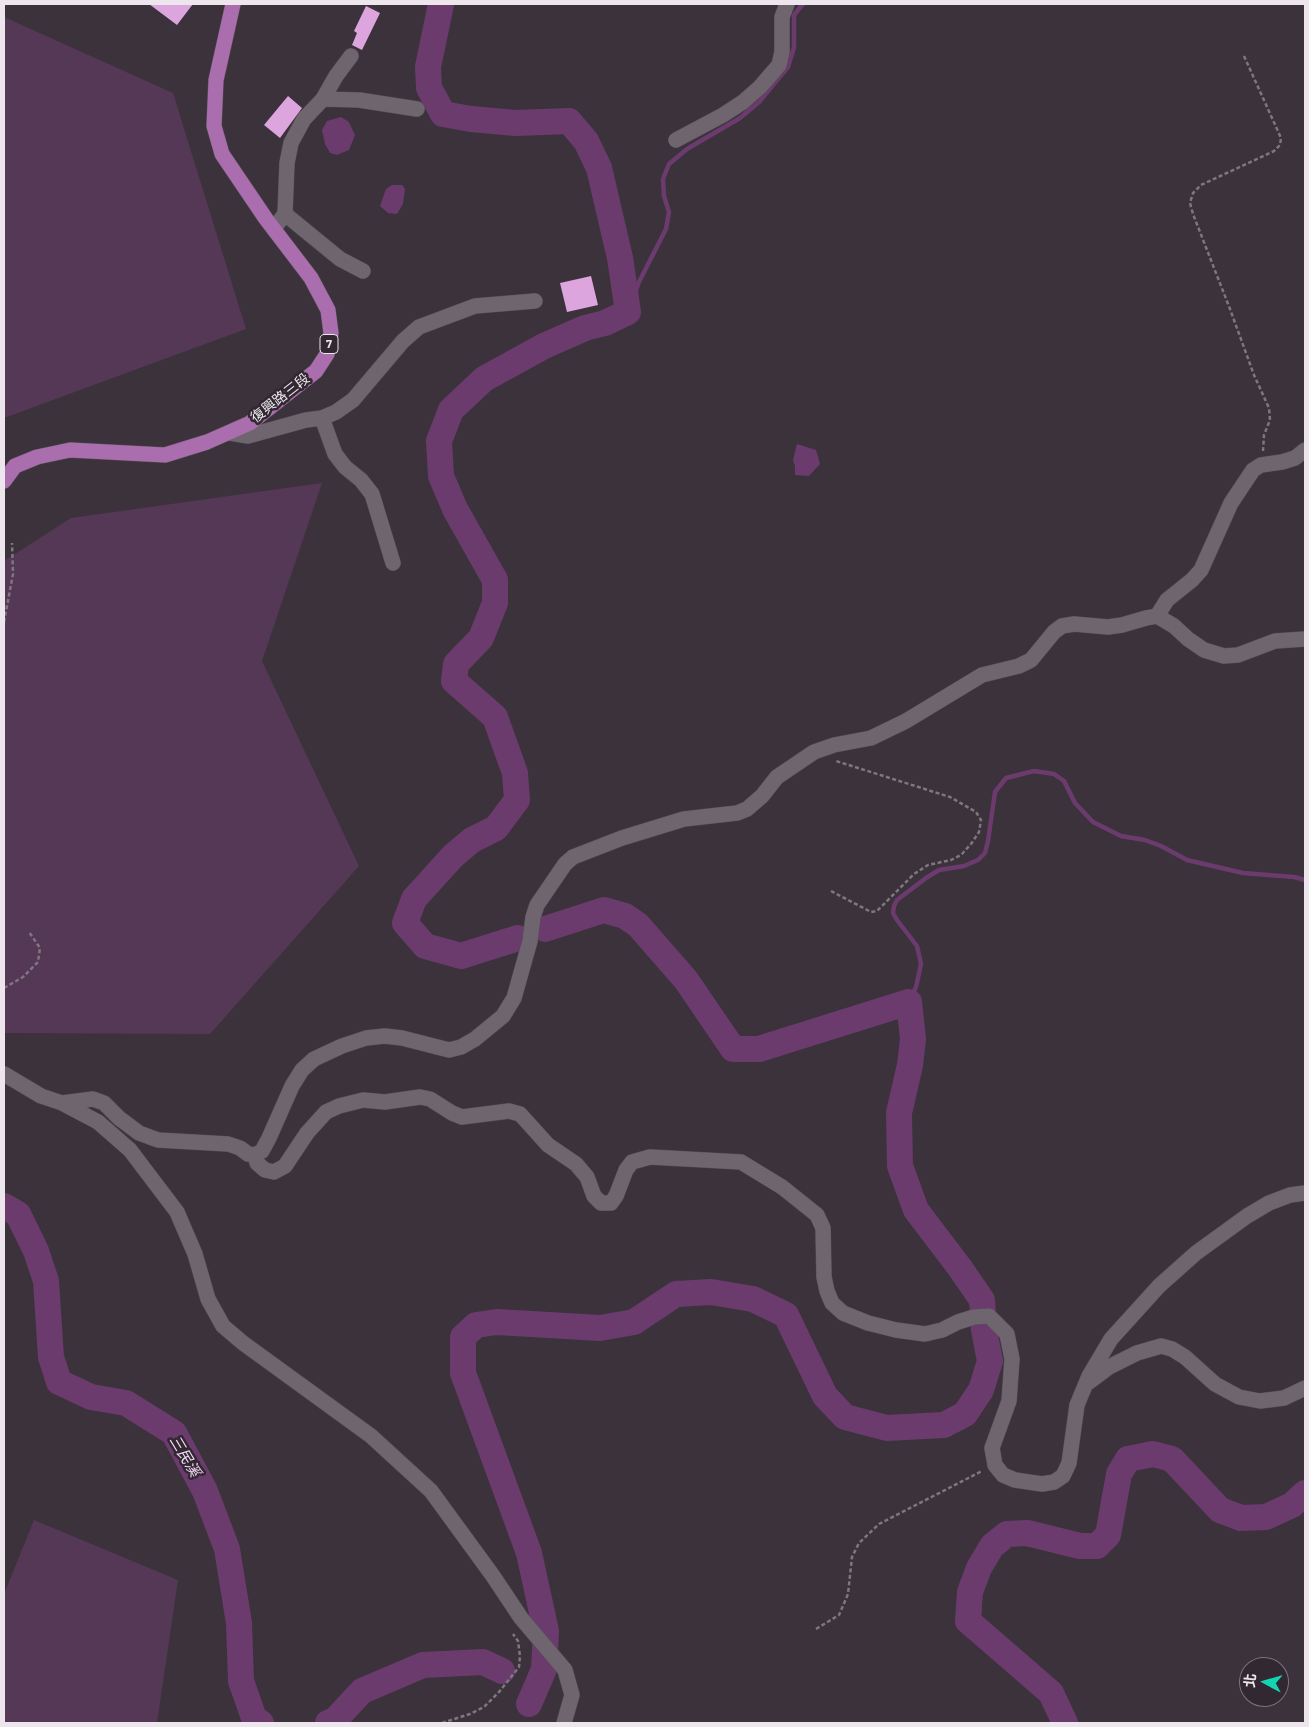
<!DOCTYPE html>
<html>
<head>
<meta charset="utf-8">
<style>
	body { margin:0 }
	#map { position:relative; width:1309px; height:1727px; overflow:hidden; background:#3b323b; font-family:Barlow,"Noto Sans TC",sans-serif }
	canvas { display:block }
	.frame { position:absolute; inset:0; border:5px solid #ede7ed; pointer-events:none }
	.north { position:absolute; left:1239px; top:1657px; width:50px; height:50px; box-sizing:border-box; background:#312831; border:1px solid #7c747c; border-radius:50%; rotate:276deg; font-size:14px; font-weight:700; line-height:20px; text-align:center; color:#ede7ed }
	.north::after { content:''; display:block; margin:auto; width:18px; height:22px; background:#14d5b3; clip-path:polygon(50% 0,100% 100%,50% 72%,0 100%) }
</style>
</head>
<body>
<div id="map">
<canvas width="1309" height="1727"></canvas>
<div class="frame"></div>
<div class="north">北</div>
</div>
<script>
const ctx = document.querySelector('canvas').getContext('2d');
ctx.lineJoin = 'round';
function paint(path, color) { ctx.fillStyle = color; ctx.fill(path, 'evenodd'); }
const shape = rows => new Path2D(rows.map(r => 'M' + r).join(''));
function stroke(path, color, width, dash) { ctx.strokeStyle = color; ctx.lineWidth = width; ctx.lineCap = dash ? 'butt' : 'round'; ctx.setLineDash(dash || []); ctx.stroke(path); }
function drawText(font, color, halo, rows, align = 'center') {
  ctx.font = font + ' Barlow,"Noto Sans TC",sans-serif'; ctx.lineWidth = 5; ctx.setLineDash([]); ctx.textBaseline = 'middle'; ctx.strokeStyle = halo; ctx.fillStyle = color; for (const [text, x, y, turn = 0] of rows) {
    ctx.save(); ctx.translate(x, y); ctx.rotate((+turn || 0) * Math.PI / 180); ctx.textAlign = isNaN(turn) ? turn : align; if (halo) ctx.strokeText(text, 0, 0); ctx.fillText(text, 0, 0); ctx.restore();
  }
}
const green = shape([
	[4,17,173,93,246,329,4,418],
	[322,483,262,661,359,866,210,1034,4,1033,4,561,71,518],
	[34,1520,178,1580,157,1723,4,1723,4,1594]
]);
const water = shape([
	[341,117,349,122,355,135,349,150,337,155,330,153,325,144,322,130,327,121],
	[392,185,402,185,405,189,403,204,397,214,388,213,380,206,386,189],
	[797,444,816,450,820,464,809,476,795,475,795,466,793,460]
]);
const stream = shape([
	[628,312,639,282,666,229,669,212,664,196,663,179,669,164,687,149,740,118,759,102,788,67,794,47,794,15,803,4],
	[909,1002,916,987,921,964,917,946,897,920,893,913,894,906,897,900,926,878,939,870,964,866,978,860,985,853,988,841,995,792,1006,778,1034,771,1054,774,1064,781,1075,803,1093,822,1121,836,1145,840,1161,846,1187,860,1243,873,1294,877,1305,880]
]);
const river = shape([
	[441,4,428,67,429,88,443,114,471,119,516,123,569,121,586,141,599,168,620,258,628,312,605,323,585,328,544,346,484,379,451,410,439,441,441,476,455,509,495,580,495,603,481,638,456,664,454,681,495,717,515,773,517,800,496,828,472,840,453,856,414,899,405,923,425,946,461,956,518,938],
	[4,1206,18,1214,36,1251,46,1281,51,1357,59,1382,91,1397,126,1403,174,1433,205,1491,227,1549,239,1623,241,1681,254,1718,261,1723],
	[529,1704,544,1669,546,1631,529,1553,463,1373,463,1337,476,1325,497,1322,600,1328,634,1322,676,1294,711,1292,753,1299,786,1315,825,1396,845,1417,887,1428,944,1425,965,1414,981,1390,990,1361,984,1330,982,1300,960,1268,916,1210,900,1166,899,1113,910,1065,913,1039,909,1002,759,1049,733,1049,686,980,638,925,625,916,604,910,545,929],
	[328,1723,335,1720,362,1691,423,1665,483,1662,502,1671],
	[1065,1723,1051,1693,968,1621,970,1592,979,1568,992,1546,1007,1534,1027,1533,1080,1546,1097,1546,1108,1535,1119,1474,1128,1459,1153,1454,1172,1459,1220,1510,1241,1518,1266,1517,1292,1505,1305,1493]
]);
const building = shape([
	[149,4,193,4,177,25],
	[366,6,380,13,362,50,352,45,357,33,354,31],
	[288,96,302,108,280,138,264,125],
	[591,276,598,305,567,312,560,283]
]);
const path = shape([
	[1244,56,1277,129,1281,138,1280,145,1274,151,1201,185,1193,193,1190,203,1193,214,1230,309,1254,375,1269,408,1270,420,1264,435,1263,451],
	[4,622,13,574,12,543],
	[831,891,871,912,877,911,914,874,928,865,951,860,961,855,971,844,979,832,981,820,976,812,950,797,836,761],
	[4,988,23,977,38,962,40,948,29,932],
	[816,1629,839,1615,848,1594,852,1557,859,1543,879,1524,982,1471],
	[442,1723,470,1714,484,1707,499,1692,519,1667,520,1656,518,1641,513,1634]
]);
const minor = shape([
	[323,99,336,76,351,56],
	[676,140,723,115,743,102,760,87,779,65,782,52,782,17,787,4],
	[285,214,340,259,363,271],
	[274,228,285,214,287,163,291,143,304,119,323,99,359,100,417,109],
	[322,418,335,454,345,467,361,480,372,494,393,563],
	[230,433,248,436,306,420,322,418,336,412,353,400,403,341,419,327,475,306,535,301],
	[1157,616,1167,600,1192,580,1201,570,1231,503,1253,470,1261,465,1282,462,1295,458,1305,450],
	[4,1074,41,1096,62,1103,93,1099,104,1103,119,1118,139,1133,158,1140,228,1144,240,1148,248,1154,255,1155,262,1151,269,1138,292,1086,302,1070,314,1059,342,1046,366,1038,385,1036,402,1038,449,1050,461,1047,475,1039,503,1016,514,998,530,941,533,917,537,905,565,864,573,857,622,838,684,819,737,813,747,809,762,796,777,777,814,752,834,745,871,738,906,721,982,675,1019,666,1031,660,1054,632,1062,626,1074,624,1108,627,1122,625,1146,618,1157,616,1174,626,1188,639,1204,650,1224,656,1238,655,1275,641,1305,639],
	[62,1103,98,1122,130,1150,177,1212,195,1254,208,1299,223,1326,243,1343,371,1436,431,1491,493,1576,521,1618,565,1670,572,1695,564,1723],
	[255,1155,257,1163,265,1170,274,1172,285,1166,307,1133,326,1112,339,1106,363,1100,385,1102,420,1097,430,1099,452,1113,462,1117,509,1111,520,1114,548,1145,576,1164,587,1177,594,1196,601,1203,611,1203,616,1196,626,1170,632,1162,650,1157,741,1162,782,1187,817,1215,823,1228,824,1277,827,1291,832,1303,843,1313,868,1323,896,1330,925,1334,942,1330,958,1322,974,1317,989,1316,1007,1334,1012,1359,1009,1401,992,1448,995,1465,1003,1475,1015,1480,1042,1484,1054,1482,1063,1476,1069,1463,1077,1405,1089,1376,1111,1339,1159,1286,1196,1253,1247,1216,1269,1203,1290,1195,1305,1193],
	[1089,1382,1109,1367,1137,1353,1161,1346,1172,1349,1185,1357,1215,1384,1239,1397,1260,1401,1284,1398,1305,1388]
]);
const major = shape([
	[4,481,15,466,37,457,70,450,165,455,207,442,250,423,316,371,327,354,331,333,328,310,311,278,266,219,222,154,214,126,216,80,233,4]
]);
const shields = [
	[329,344,18]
];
const shieldNames = [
	["7",329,344]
];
const streetNames = [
	["復興路三段",280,398,-38]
];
const waterNames = [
	["三民溪",185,1456,59]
];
paint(green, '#553856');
paint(water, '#6c3b6e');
stroke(stream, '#6c3b6e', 4.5);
stroke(river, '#6c3b6e', 26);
paint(building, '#dda5de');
stroke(minor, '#574f57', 16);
stroke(major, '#574f57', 16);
stroke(path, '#7e777e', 2.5, [4, 2.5]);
stroke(minor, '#6f656f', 15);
stroke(major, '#aa6dad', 15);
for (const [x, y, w] of shields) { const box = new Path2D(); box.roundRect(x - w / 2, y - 9.5, w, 19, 4); ctx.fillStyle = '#312831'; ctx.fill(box); stroke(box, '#ede7ed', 1); }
drawText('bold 12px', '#ede7ed', null, shieldNames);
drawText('14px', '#ede7ed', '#312831', streetNames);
drawText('italic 15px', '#f5d7f6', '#312831', waterNames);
</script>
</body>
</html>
